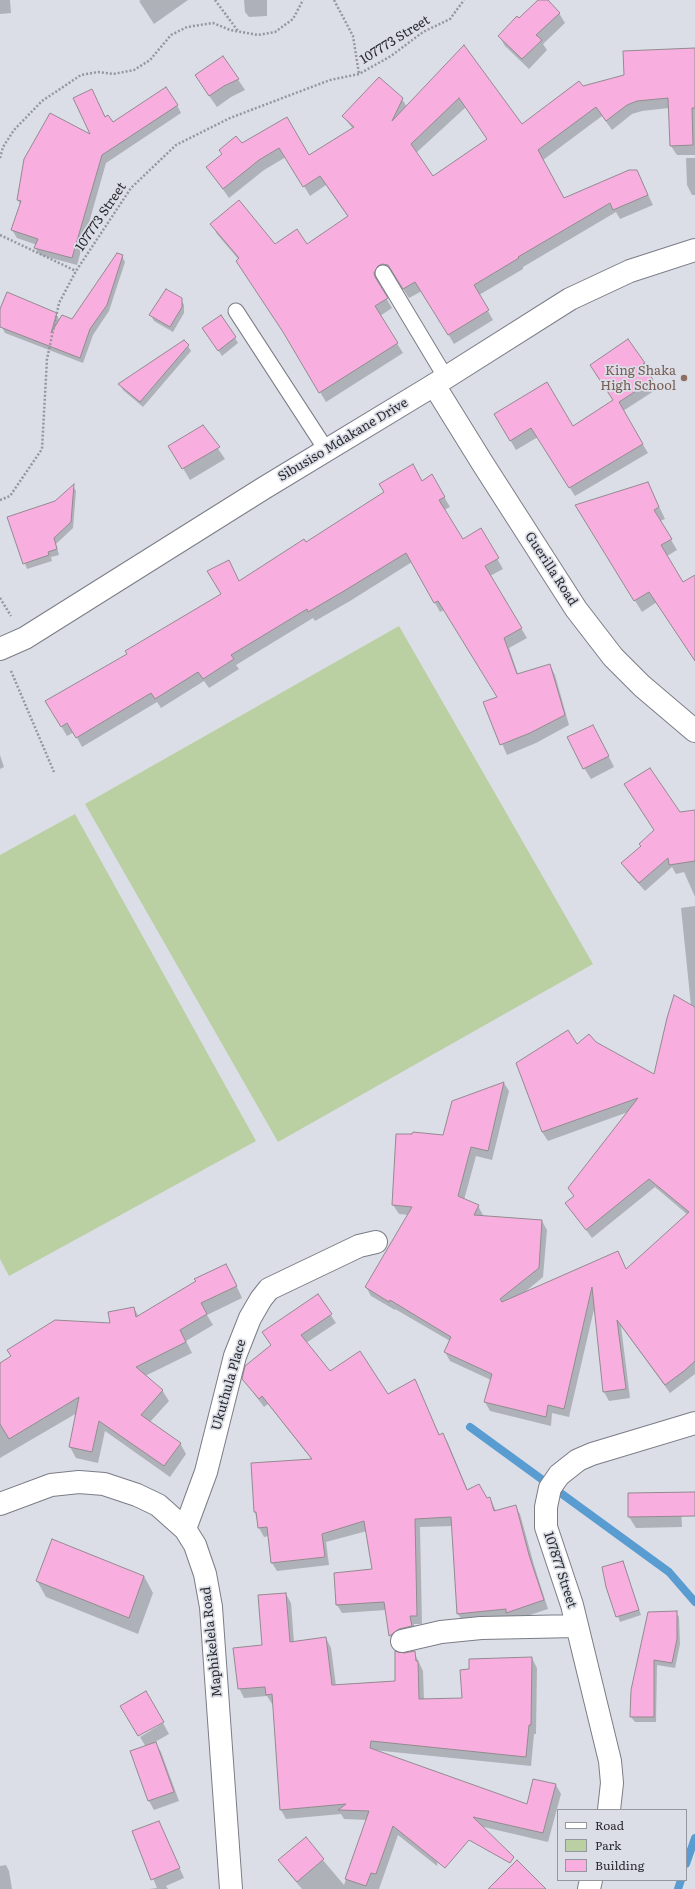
<!DOCTYPE html>
<html>
<head>
<meta charset="utf-8">
<style>
	body { margin:0 }
	#map { position:relative; width:695px; height:1889px; overflow:hidden; background:#dbdee7; font-family:Literata,serif }
	canvas { display:block }
	.legend { position:absolute; left:557px; top:1809px; width:130px; height:72px; box-sizing:border-box; background:#dbdee7; border:1px solid #95979e; margin:0; padding:5px 7px; list-style:none; font-size:12px; color:#2b2c30 }
	.legend li { display:flex; align-items:center; gap:8px; height:20px }
	.legend b { width:20px; border:1px solid #95979e }
</style>
</head>
<body>
<div id="map">
<canvas width="695" height="1889"></canvas>
<ul class="legend">
<li><b style="height:5px;background:#fff"></b>Road</li>
<li><b style="height:11px;background:#bad0a3"></b>Park</li>
<li><b style="height:11px;background:#f8afe0"></b>Building</li>
</ul>
</div>
<script>
const ctx = document.querySelector('canvas').getContext('2d');
ctx.lineJoin = 'round';
function paint(path, color) { ctx.fillStyle = color; ctx.fill(path, 'evenodd'); }
const shape = rows => new Path2D(rows.map(r => 'M' + r).join(''));
function stroke(path, color, width, dash) { ctx.strokeStyle = color; ctx.lineWidth = width; ctx.lineCap = dash ? 'butt' : 'round'; ctx.setLineDash(dash || []); ctx.stroke(path); }
function drawText(font, color, halo, rows, align = 'center') {
  ctx.font = font + ' Literata,serif'; ctx.lineWidth = 3.5; ctx.setLineDash([]); ctx.textBaseline = 'middle'; ctx.strokeStyle = halo; ctx.fillStyle = color; for (const [text, x, y, turn = 0] of rows) {
    ctx.save(); ctx.translate(x, y); ctx.rotate((+turn || 0) * Math.PI / 180); ctx.textAlign = isNaN(turn) ? turn : align; if (halo) ctx.strokeText(text, 0, 0); ctx.fillText(text, 0, 0); ctx.restore();
  }
}
const green = shape([
	[399,626,593,964,278,1142,85,804],
	[75,814,256,1141,9,1276,0,1259,0,855]
]);
const shadow = shape([
	[0,0,10,0,11,13,0,14],
	[141,0,188,0,154,24,139,1],
	[244,0,267,0,267,16,249,17,245,12],
	[540,0,546,0,559,13,565,23,543,44,547,50,529,69,505,46,499,36],
	[464,47,521,125,583,87,625,76,695,49,695,155,677,155,671,146,669,108,642,111,632,114,612,130,602,116,543,160,564,199,637,171,653,205,620,219,616,212,523,267,523,269,479,295,493,320,454,344,422,291,409,298,394,275,388,273,383,275,379,283,380,288,392,308,380,316,403,353,326,402,290,342,243,271,239,260,217,234,212,224,275,245,307,246,348,217,326,185,310,196,286,157,264,170,229,198,207,167,241,144,287,118,309,156,353,129,343,116,402,99,407,107],
	[466,107,488,140,433,177,416,153],
	[223,57,245,90,231,97,217,107,203,87],
	[92,90,106,118,112,123,177,105,181,113,106,163,77,265,40,255,35,248,37,245,17,238,12,230,21,206,18,200,92,137],
	[686,158,695,158,695,195,692,195,687,185],
	[122,256,125,262,109,311,93,335,83,363,5,333,2,327,56,314,60,321,73,320],
	[181,299,184,305,184,313,173,332,154,321,151,315],
	[207,333,235,338,238,343,222,356],
	[188,346,191,351,143,407,123,390,120,384],
	[644,363,650,372,648,373,657,389,623,411,648,453,575,496,538,437,516,450,495,414,573,427,614,401,596,375],
	[203,427,225,459,190,480,170,446],
	[432,476,450,507,444,510,462,541,481,530,503,569,490,576,527,638,509,648,518,674,550,665,555,675,569,725,536,743,507,755,484,703,498,697,444,610,440,612,412,562,350,601,315,621,313,618,236,665,239,669,209,688,204,681,161,708,157,702,82,747,74,732,67,736,47,702,128,654,222,594,234,571,239,582,306,543],
	[648,483,665,519,660,521,677,550,667,556,683,583,695,576,695,654,657,602,642,612,583,517],
	[73,486,76,491,73,528,56,544,59,555,51,557,52,561,27,569,8,517,56,502],
	[599,737,614,767,591,779,584,768],
	[0,755,4,767,0,769],
	[695,811,695,897,684,872,676,874,672,867,645,891,628,872,622,863,679,814],
	[695,906,695,1374,670,1393,621,1326,630,1398,609,1401,604,1392,595,1305,569,1417,552,1413,551,1426,490,1411,485,1402,491,1380,450,1361,445,1352,450,1341,395,1309,395,1310,371,1296,366,1287,409,1215,399,1214,393,1205,444,1137,504,1083,509,1091,492,1160,476,1156,464,1200,478,1206,483,1215,482,1217,542,1221,547,1230,543,1277,525,1292,617,1252,626,1269,688,1215,655,1187,592,1238,566,1203,574,1196,628,1112,548,1141,542,1132,577,1045,595,1043,655,1075,691,1006,681,908],
	[232,1276,242,1298,207,1315,213,1325,186,1341,192,1353,145,1376,162,1390,169,1401,150,1422,180,1443,186,1454,170,1477,105,1431,98,1463,76,1458,70,1447,77,1413,0,1458,0,1364,111,1324,134,1308,139,1317],
	[318,1296,336,1323,306,1343,329,1372,387,1395,414,1380,440,1436,443,1435,448,1443,468,1491,487,1499,490,1498,496,1511,515,1506,520,1514,534,1565,548,1609,512,1621,463,1622,458,1614,453,1526,420,1527,422,1624,414,1624,416,1635,394,1644,390,1635,386,1610,342,1613,337,1605,373,1570,367,1531,326,1542,329,1565,277,1571,272,1563,269,1536,264,1537,259,1528,255,1512,252,1464,312,1460,268,1404,264,1407,243,1379],
	[402,1625,404,1627,391,1635,391,1633],
	[681,1504,682,1527,636,1528,629,1517],
	[623,1562,641,1615,620,1622,607,1586],
	[144,1576,153,1593,138,1634,46,1597,37,1581],
	[286,1594,291,1603,294,1642,326,1638,331,1648,336,1686,396,1682,404,1654,414,1652,423,1671,424,1700,463,1699,532,1658,537,1668,536,1734,534,1734,531,1766,373,1750,528,1805,556,1785,561,1794,548,1842,471,1824,443,1808,437,1866,398,1835,379,1889,302,1889,285,1869,280,1860,305,1839,344,1885,367,1820,344,1819,341,1814,286,1819,281,1810,274,1704,272,1704,267,1696,244,1698,239,1688,263,1646],
	[676,1612,679,1617,680,1644,675,1668,657,1665,656,1722,635,1722,631,1717,632,1690],
	[163,1723,169,1734,155,1742,161,1752,179,1801,154,1810,149,1801,131,1752,146,1747,140,1737],
	[159,1822,184,1878,166,1886,168,1889,149,1889,157,1888,134,1832],
	[6,1865,9,1871,12,1889,0,1889,0,1866]
]);
const stream = shape([
	[470,1427,669,1572,695,1602],
	[686,1864,695,1838],
	[678,1889,681,1880]
]);
const building = shape([
	[538,0,548,0,560,13,536,35,542,40,522,59,498,36,517,16,519,18,538,0],
	[464,45,522,124,579,81,583,86,624,75,623,51,695,48,695,108,692,108,693,145,670,146,668,98,637,101,627,105,606,121,596,107,538,150,564,198,629,170,637,170,648,195,613,210,610,203,518,257,519,258,474,285,489,310,448,335,415,282,403,289,388,265,382,264,378,266,374,273,375,277,388,298,375,306,398,343,319,393,283,332,236,261,239,258,210,224,239,200,275,244,297,229,307,244,348,216,320,176,303,187,279,148,259,160,223,189,206,167,222,154,219,150,236,136,242,143,287,117,309,155,354,127,342,116,379,77,403,98,392,121,464,45],
	[459,98,487,139,433,176,411,144,459,98],
	[223,56,239,79,224,86,209,96,195,75,223,56],
	[166,87,178,105,102,155,72,258,34,248,38,239,11,230,21,201,17,200,24,159,50,113,90,134,73,98,92,89,105,117,108,115,113,122,166,87],
	[117,253,123,255,107,305,90,329,80,358,0,327,0,309,7,292,57,313,51,333,62,315,72,319,117,253],
	[166,289,182,298,182,307,170,327,149,315,166,289],
	[221,315,236,337,218,351,202,328,221,315],
	[628,339,645,363,643,364,653,380,619,402,643,444,569,488,531,428,510,441,494,414,547,382,573,426,613,400,590,365,628,339],
	[184,340,189,345,140,402,118,384,184,340],
	[203,425,220,447,182,469,168,446,203,425],
	[413,464,422,481,432,474,445,497,439,500,463,539,481,528,499,558,485,566,522,628,504,638,517,674,550,664,565,715,530,733,500,745,483,702,497,697,438,601,434,603,406,553,344,591,308,612,307,609,231,655,234,659,203,679,198,672,155,699,151,693,76,738,67,723,61,727,45,701,127,654,125,651,221,594,207,571,229,560,239,581,304,539,306,542,384,492,379,484,413,464],
	[648,482,659,507,654,510,672,539,661,545,683,582,695,575,695,661,649,592,634,601,575,505,648,482],
	[74,484,71,522,54,538,57,549,48,552,49,555,23,564,7,517,55,501,74,484],
	[593,725,609,756,583,769,567,737,593,725],
	[650,768,680,812,695,810,695,861,669,865,668,858,639,883,621,863,641,846,639,844,654,830,624,784,650,768],
	[674,995,695,1007,695,1361,684,1371,665,1385,617,1320,626,1389,603,1392,592,1287,564,1409,548,1405,546,1417,484,1402,492,1374,444,1352,451,1337,390,1300,389,1302,365,1287,412,1207,392,1205,396,1134,412,1134,413,1132,443,1135,452,1101,504,1082,488,1151,471,1147,458,1196,479,1205,474,1215,542,1220,539,1268,500,1299,502,1302,618,1251,626,1269,689,1212,649,1179,586,1230,565,1203,574,1196,568,1188,638,1098,542,1132,516,1063,568,1030,577,1044,589,1034,596,1042,654,1074,667,1018,674,995],
	[226,1264,237,1286,201,1303,207,1314,180,1330,186,1342,136,1367,163,1390,141,1415,181,1443,164,1466,99,1421,92,1452,69,1447,79,1397,9,1439,0,1424,0,1363,11,1356,7,1350,55,1320,110,1323,108,1312,134,1307,136,1317,196,1281,194,1279,226,1264],
	[318,1294,332,1314,301,1335,330,1371,360,1351,388,1394,415,1379,439,1435,443,1433,467,1490,479,1484,487,1498,490,1497,494,1511,516,1505,529,1555,544,1600,506,1613,506,1609,457,1614,451,1517,415,1519,417,1616,410,1616,412,1626,399,1629,391,1635,389,1636,384,1602,336,1605,334,1573,372,1569,364,1521,322,1534,325,1557,271,1563,267,1527,258,1528,256,1512,254,1512,251,1463,312,1459,262,1396,259,1399,242,1379,245,1366,271,1345,262,1332,318,1294],
	[695,1492,695,1516,628,1517,628,1493,695,1492],
	[52,1539,144,1576,129,1618,36,1581,52,1539],
	[623,1561,639,1610,616,1617,606,1587,602,1567,623,1561],
	[286,1593,290,1642,326,1637,332,1685,395,1681,395,1651,404,1653,415,1651,416,1661,418,1661,419,1699,462,1698,460,1670,469,1669,469,1659,532,1657,531,1725,529,1725,526,1757,371,1741,370,1748,527,1804,533,1779,556,1784,543,1833,473,1817,514,1857,510,1863,469,1840,445,1868,393,1826,376,1874,371,1873,366,1886,345,1879,369,1811,338,1810,346,1804,280,1810,272,1694,266,1695,265,1687,238,1689,233,1648,262,1645,258,1595,286,1593],
	[677,1611,677,1639,672,1663,654,1660,654,1717,630,1717,631,1690,648,1612,677,1611],
	[146,1691,164,1722,138,1736,120,1706,146,1691],
	[156,1742,174,1792,148,1801,130,1751,156,1742],
	[159,1821,180,1868,151,1880,132,1831,159,1821],
	[306,1837,324,1859,297,1882,278,1860,306,1837],
	[517,1860,546,1889,488,1889,517,1860]
]);
const path = shape([
	[215,0,238,31],
	[334,0,353,36,359,74],
	[0,158,3,147,14,130,42,101,81,75,98,72,113,74,134,70,150,60,171,35,187,27,213,23,230,30,258,35,275,32,293,19,303,0],
	[0,235,76,271],
	[0,500,10,496,42,449,47,359,59,303,76,271,131,188,176,145,230,118,330,80,359,74,391,56,423,32,450,19,464,0],
	[0,598,11,616],
	[11,671,54,772]
]);
const service = shape([
	[383,273,446,378],
	[236,311,327,451]
]);
const minor = shape([
	[434,385,483,464,576,609,613,657,642,686,695,731],
	[0,1504,51,1485,79,1482,104,1484,137,1495,158,1505,185,1529,195,1545,205,1574,211,1607,231,1889],
	[185,1529,206,1472,235,1356,250,1318,261,1299,269,1289,359,1246,376,1242],
	[402,1641,441,1632,481,1628,577,1626],
	[609,1810,612,1783,610,1761,572,1605,546,1527,546,1507,550,1488,559,1475,578,1460,592,1454,695,1423],
	[589,1889,591,1880]
]);
const tertiary = shape([
	[0,649,25,638,264,488,434,385,570,299,630,271,695,250]
]);
const markers = [
	[684,378,4,"#8d6e63"]
];
const streetNames = [
	["107773 Street",395,40,-32],
	["107773 Street",101,217,-56],
	["Sibusiso Mdakane Drive",343,440,-31],
	["Guerilla Road",551,569,57],
	["Ukuthula Place",229,1385,-74],
	["107877 Street",560,1570,72],
	["Maphikelela Road",212,1642,-96]
];
const educationNames = [
	["King Shaka",676,371],
	["High School",676,386]
];
paint(green, '#bad0a3');
paint(shadow, '#0003');
stroke(stream, '#589cd1', 8);
paint(building, '#f8afe0');
stroke(building, '#938a8f', 1);
stroke(service, '#7b7d86', 17);
stroke(minor, '#7b7d86', 24);
stroke(tertiary, '#7b7d86', 24);
stroke(path, '#95979e', 2.5, [2, 2]);
stroke(service, '#fff', 15);
stroke(minor, '#fff', 22);
stroke(tertiary, '#fff', 22);
for (const [x, y, r, color] of markers) { const dot = new Path2D(); dot.arc(x, y, r, 0, 2 * Math.PI); ctx.fillStyle = color; ctx.fill(dot); stroke(dot, '#dbdee7', 1.5); }
drawText('13px', '#2b2c30', '#dbdee7', streetNames);
drawText('13px', '#785e54', '#dbdee7', educationNames, 'right');
</script>
</body>
</html>
